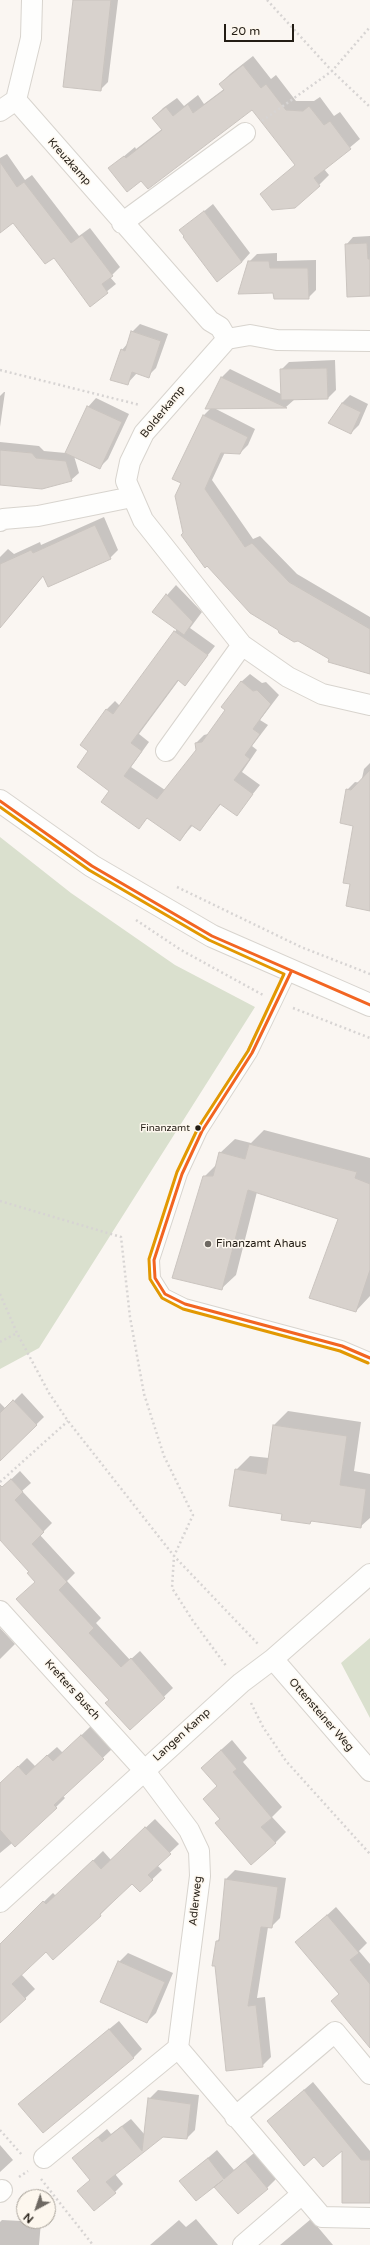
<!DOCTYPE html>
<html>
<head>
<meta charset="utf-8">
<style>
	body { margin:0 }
	#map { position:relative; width:370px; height:2245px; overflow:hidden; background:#faf6f2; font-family:"Varela Round",sans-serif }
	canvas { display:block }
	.north { position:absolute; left:16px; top:2189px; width:40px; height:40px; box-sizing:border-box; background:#fdf7ee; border:1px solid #a6a097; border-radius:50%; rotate:220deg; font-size:11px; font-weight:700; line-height:16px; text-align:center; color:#231d15 }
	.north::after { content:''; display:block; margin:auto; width:14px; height:18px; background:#6e6962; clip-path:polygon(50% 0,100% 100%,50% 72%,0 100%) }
	.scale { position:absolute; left:224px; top:24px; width:70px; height:18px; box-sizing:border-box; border:2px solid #231d15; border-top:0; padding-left:5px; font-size:12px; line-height:14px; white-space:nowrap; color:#231d15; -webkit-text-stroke:3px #fdf7ee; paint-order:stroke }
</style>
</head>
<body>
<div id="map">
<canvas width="370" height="2245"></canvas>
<div class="north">N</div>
<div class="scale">20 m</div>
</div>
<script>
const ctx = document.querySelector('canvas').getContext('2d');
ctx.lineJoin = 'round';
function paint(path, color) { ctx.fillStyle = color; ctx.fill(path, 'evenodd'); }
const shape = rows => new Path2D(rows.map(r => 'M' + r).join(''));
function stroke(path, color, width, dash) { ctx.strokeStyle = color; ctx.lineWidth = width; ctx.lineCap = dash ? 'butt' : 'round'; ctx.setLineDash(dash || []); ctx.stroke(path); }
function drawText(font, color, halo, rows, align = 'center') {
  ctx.font = font + ' "Varela Round",sans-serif'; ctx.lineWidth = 3; ctx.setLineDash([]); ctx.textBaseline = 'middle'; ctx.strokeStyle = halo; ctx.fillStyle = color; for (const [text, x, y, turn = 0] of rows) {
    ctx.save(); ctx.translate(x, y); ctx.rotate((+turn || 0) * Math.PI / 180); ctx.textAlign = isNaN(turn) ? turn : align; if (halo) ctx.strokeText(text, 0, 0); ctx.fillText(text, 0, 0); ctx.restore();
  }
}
const green = shape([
	[0,837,71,893,175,965,255,1007,39,1348,0,1369],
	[370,1638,370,1718,341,1663]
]);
const shadow = shape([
	[73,0,118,0,108,82,100,90],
	[253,56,271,79,276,75,296,101,314,101,320,97,334,116,340,112,360,139,324,169,329,175,319,185,296,165,253,108,141,179,110,168,135,147,136,149,162,129,153,118,163,108,177,98,184,106,198,95,204,104,224,89,220,84,230,74],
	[7,154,25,180,32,175,79,236,90,228,120,267,110,277,116,284,90,305,54,257,14,222,0,232,0,158],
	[213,204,250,253,242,262,186,236,181,230],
	[370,236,370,295,346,245,353,237],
	[277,253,277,261,316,260,316,290,308,298,274,292,249,262,257,254],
	[140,324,168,334,156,368,148,376,137,373,127,384,122,350,128,343,132,332],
	[335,360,336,390,328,398,295,399,286,407,214,408,255,429,248,445,240,453,225,452,212,480,253,539,260,536,297,574,370,617,370,669,330,658,279,629,184,533,182,482,174,478,204,415,211,408,207,408,222,377,230,369,281,394,281,370,289,362],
	[4,392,5,392,0,427,0,396],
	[350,395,368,404,359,425,351,433,342,403],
	[96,398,129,414,108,459,99,468,74,456,79,473,71,480,0,484,0,442,39,446,44,451,66,453,88,407],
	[104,517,118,550,110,558,44,575,9,617,0,625,0,557,8,549,14,554,40,542,41,545],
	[176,585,202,612,190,628,215,646,185,684,179,680,139,734,149,742,131,767,165,790,197,750,196,743,204,735,208,734,226,710,241,682,250,674,262,683,266,682,279,695,260,720,268,725,252,746,257,750,242,772,260,785,237,814,221,804,200,830,193,825,180,840,148,817,139,827,111,790,90,750,106,710,115,701,120,706,177,629,153,611],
	[370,763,370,910,351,883,354,825,347,790,355,782,361,783,364,769],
	[264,1130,370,1158,370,1296,356,1311,339,1218,257,1192,236,1275,221,1289,204,1177,218,1163,220,1153,235,1139,251,1143],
	[22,1393,44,1417,2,1458,0,1456,0,1403,6,1409],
	[288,1411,361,1422,354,1471,370,1474,370,1518,360,1527,313,1520,310,1523,283,1513,236,1470,250,1456,269,1458,274,1425],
	[20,1471,31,1483,22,1491,52,1523,40,1535,75,1573,67,1581,101,1618,96,1623,130,1660,140,1651,173,1688,130,1729,30,1572,0,1539,0,1490],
	[0,1628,15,1644,0,1659],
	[91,1726,112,1749,63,1796,65,1798,56,1807,0,1853,0,1784,27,1758,35,1766,57,1747,63,1753],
	[232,1740,247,1758,243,1762,282,1807,272,1817,286,1832,275,1843,221,1819,213,1757],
	[155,1819,179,1844,157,1865,162,1870,140,1891,132,1882,100,1915,46,1951,21,1974,35,1989,0,2022,0,1944,53,1893,56,1896,103,1851,111,1860],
	[235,1870,286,1878,280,1918,271,1927,268,1927,257,1998,265,1997,271,2057,262,2066,216,1965,217,1941,220,1938,226,1879],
	[336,1907,367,1943,359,1951,370,1964,370,2048,340,1993,297,1942],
	[128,1953,173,1973,156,2013,147,2022,119,1962],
	[119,2021,142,2049,133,2058,29,2095],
	[313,2082,370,2151,370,2202,343,2149,315,2156,268,2121],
	[158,2090,199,2095,195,2130,187,2138,163,2136,115,2174,123,2184,115,2192,91,2179,73,2158,107,2129,111,2134,131,2119,145,2135,149,2099],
	[0,2145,13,2160,0,2172],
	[217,2150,234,2170,254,2153,276,2179,267,2188,181,2181],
	[196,2219,218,2245,150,2245,179,2220,186,2227],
	[311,2219,333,2245,280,2245],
	[2,2220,41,2222,39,2245,0,2245,0,2222]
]);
const building = shape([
	[73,0,111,0,101,91,63,87,73,0],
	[243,65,261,88,266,84,286,110,303,111,309,106,324,125,330,121,351,149,314,178,320,186,295,208,272,210,260,194,295,165,252,110,148,189,141,181,127,192,108,168,124,156,126,158,162,130,152,118,166,107,173,116,188,104,193,113,224,90,219,84,243,65],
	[0,162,17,187,24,182,71,243,82,235,113,276,102,284,108,293,90,307,54,258,45,264,13,223,0,233,0,162],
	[204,211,242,262,217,282,183,237,184,236,179,230,204,211],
	[367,243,368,259,370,259,370,296,347,297,345,244,367,243],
	[248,261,269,261,270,268,308,268,309,299,274,299,273,293,238,294,248,261],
	[131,331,161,341,149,378,132,372,128,385,110,380,121,349,125,351,131,331],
	[327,368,328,399,281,400,280,369,327,368],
	[221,377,287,408,205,409,221,377],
	[342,403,361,412,351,434,328,423,342,403],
	[87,406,122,422,100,469,65,453,87,406],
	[203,415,248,437,240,454,221,453,205,489,245,547,252,543,289,582,370,629,370,674,328,662,329,659,298,641,294,642,279,633,278,630,250,613,207,566,205,568,181,535,183,533,175,496,181,483,172,479,203,415],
	[0,450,32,453,36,458,66,461,72,481,42,489,0,485,0,450],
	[95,525,111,559,48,587,43,576,0,628,0,564,31,550,33,553,95,525],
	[166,594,193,622,184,635,152,612,166,594],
	[174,631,208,655,185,686,178,680,131,743,142,751,124,776,157,799,196,750,195,743,202,742,225,710,221,707,241,681,253,691,257,690,271,704,253,729,260,734,245,755,250,759,234,780,253,794,237,816,220,804,200,831,191,825,180,841,147,818,139,829,101,802,109,791,77,767,88,751,80,745,106,709,113,714,174,631],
	[370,770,370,911,346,906,350,884,343,883,353,826,340,823,346,789,351,790,370,770],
	[249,1144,357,1172,355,1178,370,1184,370,1270,356,1312,309,1298,338,1219,248,1190,222,1290,172,1278,203,1176,213,1176,219,1152,245,1159,249,1144],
	[13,1400,37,1425,0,1461,0,1413,13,1400],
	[273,1425,347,1436,340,1485,366,1489,361,1528,311,1521,310,1524,281,1520,282,1514,229,1506,235,1469,266,1474,273,1425],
	[11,1479,23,1492,15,1500,44,1532,32,1544,67,1582,59,1590,94,1628,89,1633,121,1667,131,1658,165,1698,130,1730,105,1703,109,1700,16,1599,35,1582,27,1573,29,1572,0,1540,0,1485,2,1487,11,1479],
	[81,1735,104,1759,54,1805,57,1808,15,1847,0,1830,0,1783,18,1766,26,1775,47,1755,53,1761,81,1735],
	[221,1750,237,1769,233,1772,272,1818,261,1827,276,1843,251,1865,215,1823,220,1819,203,1799,217,1786,201,1768,221,1750],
	[145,1827,171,1854,148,1875,153,1880,140,1892,132,1884,100,1914,101,1916,53,1960,46,1952,12,1984,26,1999,0,2023,0,1944,43,1901,46,1904,93,1860,101,1869,145,1827],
	[225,1879,278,1887,272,1928,261,1927,248,2006,256,2005,263,2067,226,2071,215,1966,212,1966,216,1941,219,1941,225,1879],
	[327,1915,359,1953,350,1960,370,1984,370,2048,331,2001,339,1994,295,1942,327,1915],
	[118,1961,165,1982,147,2023,100,2002,118,1961],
	[109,2029,134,2058,43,2133,18,2104,109,2029],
	[304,2090,361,2160,370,2160,370,2203,342,2203,342,2151,323,2167,314,2157,304,2166,267,2121,304,2090],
	[148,2098,191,2104,187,2139,163,2137,106,2182,116,2193,94,2211,77,2191,90,2180,72,2158,98,2137,102,2142,122,2126,142,2151,148,2098],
	[208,2158,224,2179,245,2161,268,2189,238,2214,214,2187,223,2180,196,2201,179,2181,208,2158]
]);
const path = shape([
	[267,0,332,71,370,107],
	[262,121,332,71,370,27],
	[0,370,140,405],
	[177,887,301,947,370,974],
	[136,920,181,950,263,995],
	[293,1008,370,1038],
	[0,1201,121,1237,130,1317,144,1394,164,1456,193,1515,174,1556,172,1588,193,1621,227,1667],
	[0,1294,17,1333,49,1393,68,1421,174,1556,258,1644],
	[0,1342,17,1333],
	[0,1482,68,1421],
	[251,1703,263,1727,286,1761,370,1854],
	[0,2130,22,2155],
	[19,2177,28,2171],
	[41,2179,93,2245]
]);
const lane = shape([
	[291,972,252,1053,202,1131,182,1174,154,1260,155,1278,165,1294,185,1304,342,1346,370,1358]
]);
const street = shape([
	[32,0,31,38,16,100,210,321,220,327,227,339,250,335,277,340,370,341],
	[0,111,16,100],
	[122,223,245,133],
	[227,339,144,433,130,462,126,481,143,520,242,645,288,677,322,694,370,705],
	[0,521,3,519,38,516,132,497],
	[166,751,242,645],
	[0,1611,144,1770,189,1830,199,1851,200,1876,178,2048,322,2217,370,2218],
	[273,1659,370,1771],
	[0,1902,241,1683,273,1659,370,1574],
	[235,2117,335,2032,370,2074],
	[44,2158,178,2048],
	[0,2192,2,2190],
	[243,2245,302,2194]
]);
const secondary = shape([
	[0,801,92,866,212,936,370,1005]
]);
const bus1 = shape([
	[0,801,92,866,212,936,370,1005],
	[291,972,252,1053,202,1131,182,1174,154,1260,155,1278,165,1294,185,1304,342,1346,370,1358]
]);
const bus2 = shape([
	[0,807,89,870,209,940,284,974,248,1051,198,1128,177,1172,149,1259,150,1279,162,1298,183,1309,340,1351,368,1363]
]);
const markers = [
	[198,1128,3.5,"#231d15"],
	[208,1244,4,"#6e6962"]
];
const busNames = [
	["Finanzamt",190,1128]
];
const streetNames = [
	["Kreuzkamp",69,162,48],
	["Bolderkamp",163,412,-51],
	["Krefters Busch",72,1690,48],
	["Ottensteiner Weg",321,1715,49],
	["Langen Kamp",182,1735,-42],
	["Adlerweg",196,1901,-84]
];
const poiNames = [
	["Finanzamt Ahaus",216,1244]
];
paint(green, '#dae0ce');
paint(shadow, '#0003');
paint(building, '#d8d2cd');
stroke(building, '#cac4bf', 1);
stroke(lane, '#d8d4ce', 12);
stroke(street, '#d8d4ce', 22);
stroke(secondary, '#d8d4ce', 24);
stroke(path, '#d7d4d3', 2.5, [2, 3]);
stroke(lane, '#fefefd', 10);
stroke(street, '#fefefd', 20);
stroke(secondary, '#fefefd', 22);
stroke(bus1, '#f26522', 3);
stroke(bus2, '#e29802', 3);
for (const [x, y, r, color] of markers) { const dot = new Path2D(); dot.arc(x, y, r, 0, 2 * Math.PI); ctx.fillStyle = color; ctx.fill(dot); stroke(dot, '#fdf7ee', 1.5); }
drawText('10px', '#231d15', '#fdf7ee', busNames, 'right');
drawText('11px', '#231d15', '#fdf7ee', streetNames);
drawText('11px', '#231d15', '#fdf7ee', poiNames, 'left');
</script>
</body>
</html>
